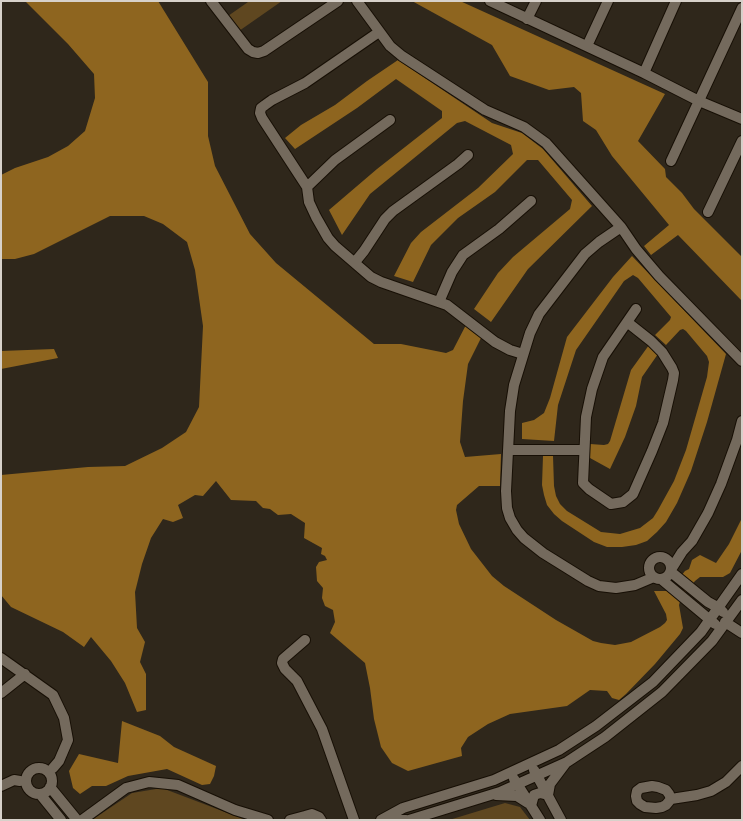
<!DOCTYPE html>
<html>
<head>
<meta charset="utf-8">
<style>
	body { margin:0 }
	#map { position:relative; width:743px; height:821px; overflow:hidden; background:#2f271b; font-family:Rubik,sans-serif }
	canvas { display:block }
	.frame { position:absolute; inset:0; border:2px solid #d7d1ca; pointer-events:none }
</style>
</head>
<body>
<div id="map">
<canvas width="743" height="821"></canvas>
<div class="frame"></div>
</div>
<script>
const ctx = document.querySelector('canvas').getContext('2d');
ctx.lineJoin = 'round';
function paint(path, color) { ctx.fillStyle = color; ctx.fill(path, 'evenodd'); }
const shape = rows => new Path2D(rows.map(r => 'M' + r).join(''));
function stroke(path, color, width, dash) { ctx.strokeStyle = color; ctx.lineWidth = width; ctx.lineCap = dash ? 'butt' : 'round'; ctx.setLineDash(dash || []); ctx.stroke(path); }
const green = shape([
	[247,1,282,1,239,31,228,16,248,2],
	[162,788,246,820,92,820,132,793],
	[505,803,520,807,530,820,449,820]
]);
const water = shape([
	[25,1,158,1,208,82,208,136,215,166,250,234,276,263,374,344,401,344,446,353,453,350,468,321,483,334,468,364,463,401,460,442,465,457,501,454,500,486,479,486,457,505,456,510,459,524,471,549,492,576,504,586,556,620,593,641,601,643,615,645,631,642,660,627,665,623,667,620,666,614,654,591,669,591,685,571,689,569,692,560,700,555,716,563,729,544,742,518,742,550,730,573,723,577,700,577,695,581,681,598,679,605,683,628,680,634,655,664,626,694,619,700,612,698,607,691,590,690,567,706,510,714,488,724,468,737,461,748,462,756,408,771,392,763,381,747,374,719,370,688,365,663,330,633,335,622,333,610,325,606,322,598,323,588,317,581,316,567,319,562,327,560,325,556,321,554,322,548,304,538,305,523,291,514,278,515,270,509,263,508,256,501,231,500,216,481,203,496,195,495,178,505,183,518,173,522,163,519,151,538,142,564,135,592,137,628,145,642,140,662,146,674,146,710,137,712,125,683,111,661,91,637,84,647,63,632,11,607,1,595,1,475,88,467,125,466,162,448,186,432,199,407,203,326,195,270,187,242,163,224,144,216,110,216,34,254,15,259,1,259,1,175,15,168,48,157,68,146,85,131,95,98,94,74,68,44],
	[412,1,460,1,665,94,638,141,665,169,666,177,682,193,694,209,742,257,742,301,678,235,651,255,644,246,669,225,612,156,596,130,583,121,581,93,574,87,549,90,510,76,492,45],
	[398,60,492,123,522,133,543,149,592,206,528,269,491,322,474,309,498,273,513,257,570,209,572,200,538,160,527,160,495,192,458,218,431,245,413,282,394,276,411,243,421,232,478,188,513,154,511,145,465,121,457,123,370,194,342,235,329,210,377,169,442,118,442,111,396,79,357,108,295,149,285,138,301,125,335,105,367,81],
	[632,256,726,354,707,422,691,471,677,503,666,522,657,532,647,541,636,545,622,547,607,547,594,542,562,521,554,514,547,505,544,495,542,485,543,456,553,456,554,486,556,496,560,504,567,511,601,532,620,534,640,528,653,518,658,510,674,481,686,450,707,377,709,362,707,356,686,331,683,329,680,330,666,345,655,335,670,320,671,317,638,278,633,275,624,281,576,350,558,405,554,441,522,439,522,423,534,420,544,413,550,398,567,337,613,277],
	[649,345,658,354,642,377,636,406,625,437,610,469,590,458,590,444,604,445,608,444,610,441,631,370],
	[54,349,58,358,1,369,1,351],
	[122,721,160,736,174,747,216,766,214,776,210,784,202,785,167,769,128,776,106,786,92,786,80,794,73,788,69,771,79,754,118,763]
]);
const street = shape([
	[211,1,248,49,253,52,258,53,264,51,338,1],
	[357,1,390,46,402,56,485,110,524,127,546,143,621,227,636,249,659,276,742,361],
	[490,1,644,73,699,101,742,119],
	[527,19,536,1],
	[379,32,305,83,272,100,265,105,261,108,260,113,262,118,307,187,309,202,316,217,328,238,335,246,371,277,381,282,447,305,495,342,510,350,523,354],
	[587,46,608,1],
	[644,73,676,1],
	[671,161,742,8],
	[307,187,335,160,390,120],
	[708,212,742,141],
	[621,227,599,242,585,254,539,314,530,333,514,385,510,411,506,491,507,508,510,518,517,530,524,538,543,553,588,581,599,586,616,588,635,585,654,577],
	[355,262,364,251,385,219,393,211,458,164,468,155],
	[439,302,452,272,463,255,499,229,531,201],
	[627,322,651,341,662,352,672,368,674,373,673,380,663,423,652,451,633,494,623,502,611,504,589,489,583,483,586,417,592,389,603,357,636,309],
	[508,450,584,450],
	'649 568a11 11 0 1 1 22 0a11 11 0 1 1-22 0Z',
	[672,568,682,552,692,541,708,513,721,484,737,440,742,421],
	[671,572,708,602,719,608,723,612],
	[661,579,715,624],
	[725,622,742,633],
	[305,640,283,659,282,663,285,669,297,681,322,729,354,820],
	[1,658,53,695,64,718,68,740,59,761,53,768],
	[1,693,25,674],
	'26 781a13 13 0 1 1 26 0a13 13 0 1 1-26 0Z',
	[534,770,561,820],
	[514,779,540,820],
	[1,786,14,780,20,781],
	[50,787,77,820],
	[40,794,61,820],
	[496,795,517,796,528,803],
	[548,795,550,784,565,764],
	[671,799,669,794,666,790,658,787,652,786,641,788,637,791,636,796,637,801,640,804,645,807,656,808,662,807,666,805,671,799,697,795,711,791,726,782,742,766],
	[531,806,534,795,540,793,548,795],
	[82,820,126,788,149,782,178,785,235,810,268,820],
	[290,820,305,816],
	[302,820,305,816,312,814,319,817,321,820],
	[381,820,403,808,494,780,559,750,596,726,653,682,701,632,742,574],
	[382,820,406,820],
	[409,820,500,792,567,762,605,737,662,692,712,641,742,600]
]);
paint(green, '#5f4720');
paint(water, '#8e651f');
stroke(street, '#170f05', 12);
stroke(street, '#746a5d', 10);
</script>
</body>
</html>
